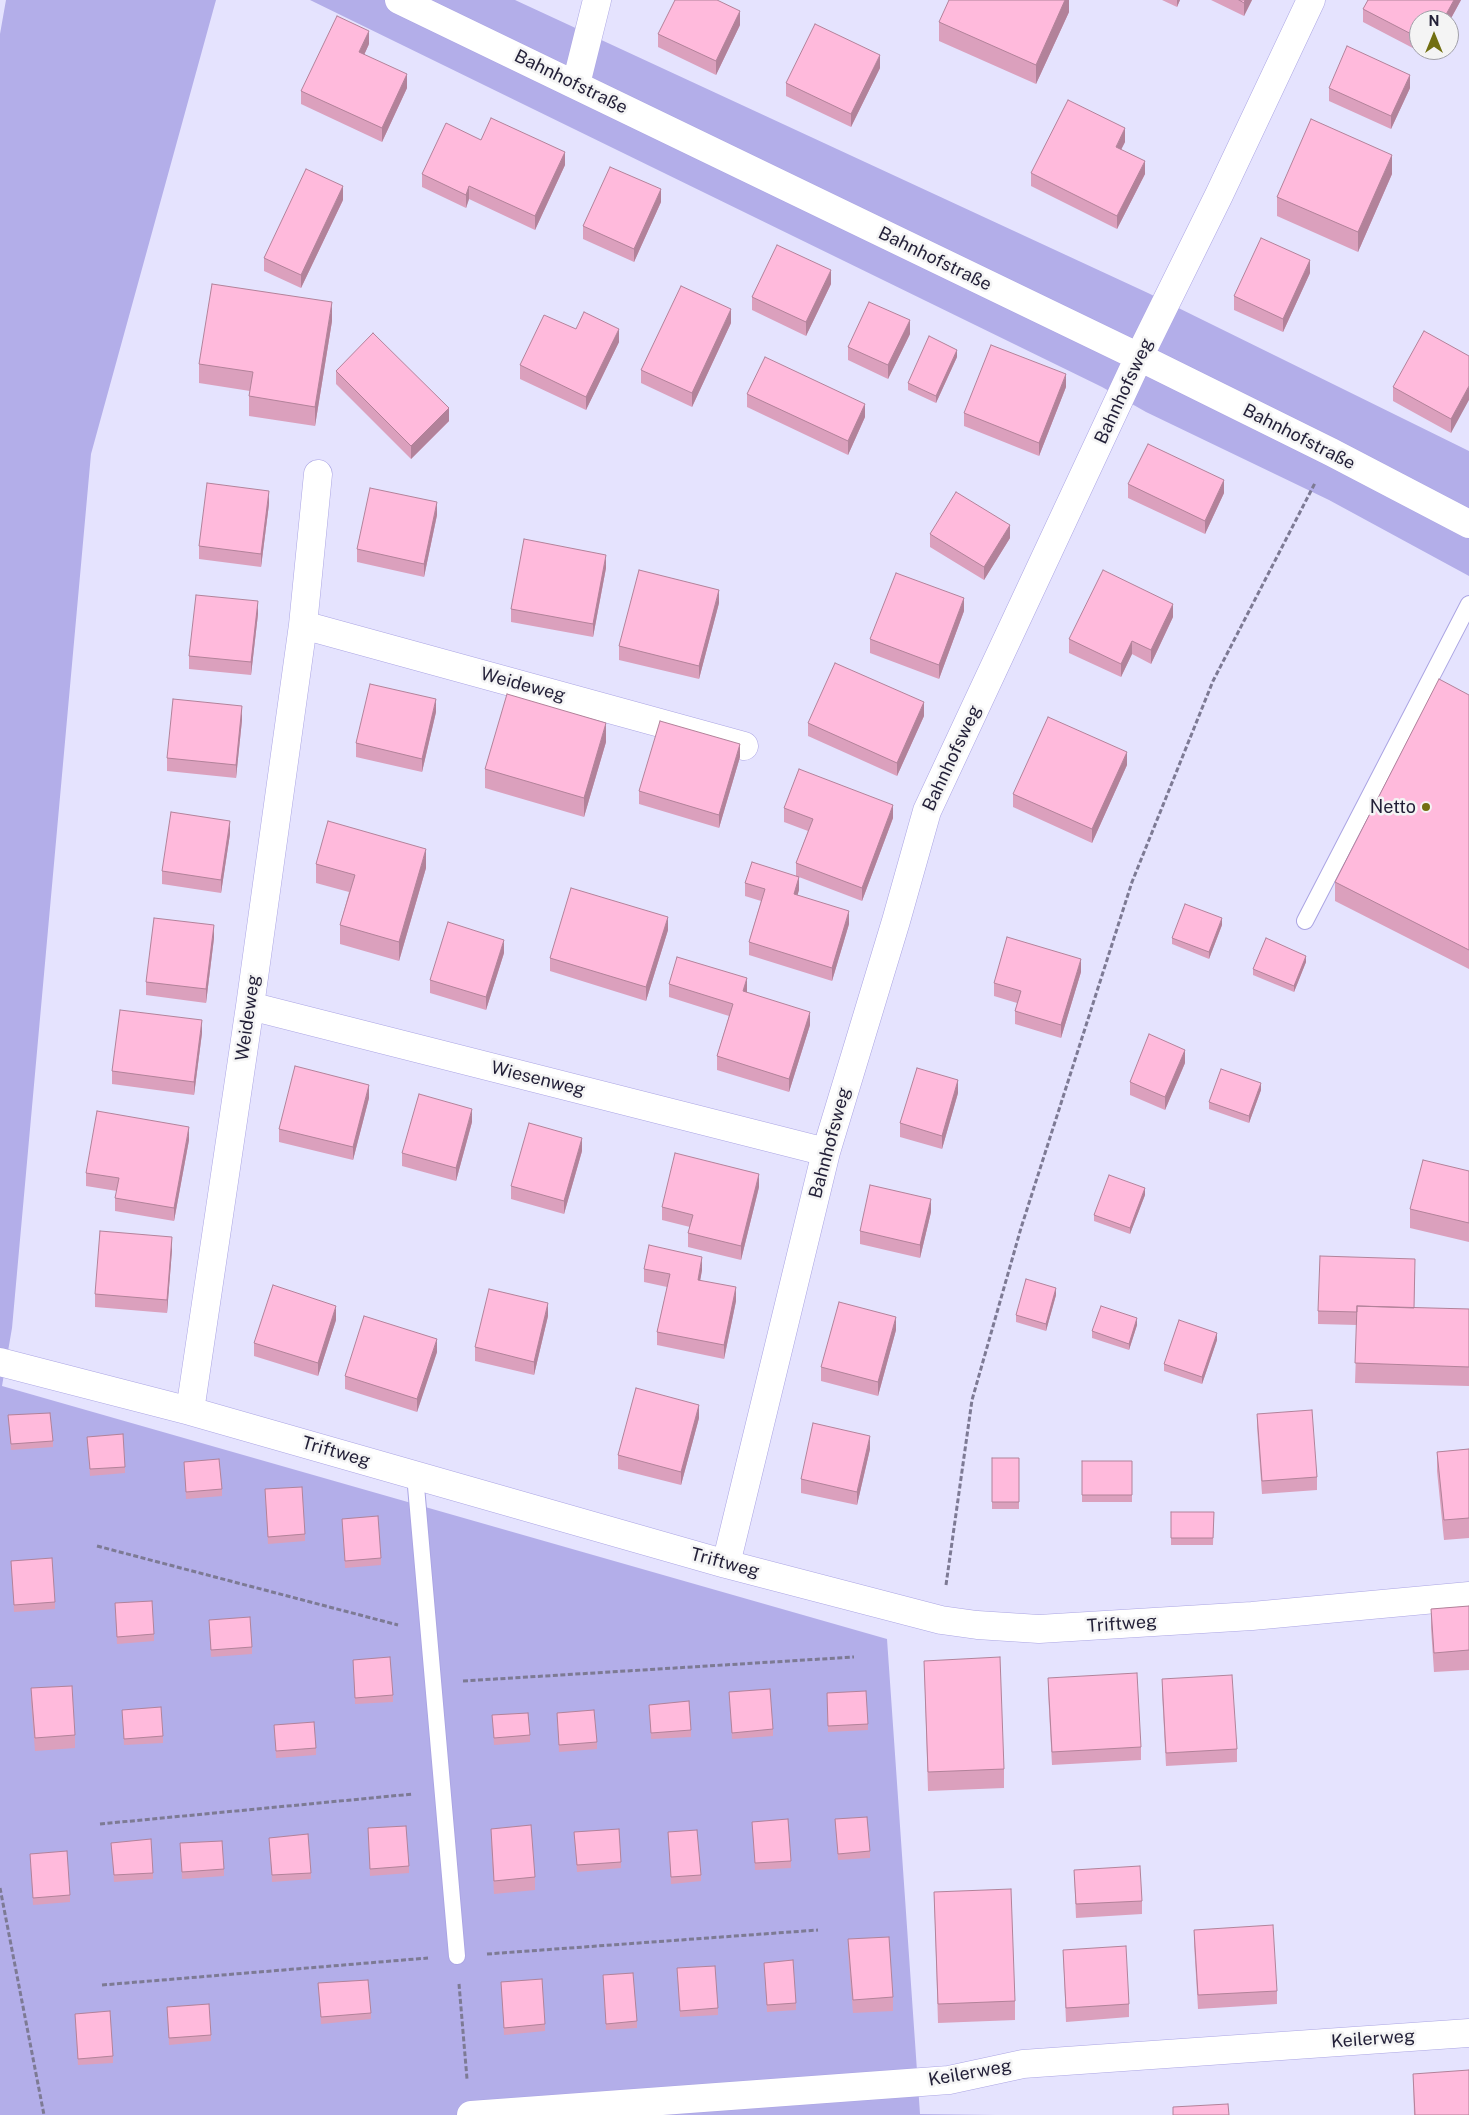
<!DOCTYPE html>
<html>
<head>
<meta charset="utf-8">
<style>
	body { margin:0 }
	#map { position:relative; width:1469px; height:2115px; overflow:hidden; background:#e5e3fe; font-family:"Public Sans",sans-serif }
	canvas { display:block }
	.north { position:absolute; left:1409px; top:10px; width:50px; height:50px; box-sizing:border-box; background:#f4f4f4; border:1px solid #a09fa8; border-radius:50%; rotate:0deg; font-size:14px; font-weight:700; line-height:20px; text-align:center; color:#221f37 }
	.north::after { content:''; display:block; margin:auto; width:18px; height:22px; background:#716f11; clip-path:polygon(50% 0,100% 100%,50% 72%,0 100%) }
</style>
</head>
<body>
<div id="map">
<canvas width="1469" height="2115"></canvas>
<div class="north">N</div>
</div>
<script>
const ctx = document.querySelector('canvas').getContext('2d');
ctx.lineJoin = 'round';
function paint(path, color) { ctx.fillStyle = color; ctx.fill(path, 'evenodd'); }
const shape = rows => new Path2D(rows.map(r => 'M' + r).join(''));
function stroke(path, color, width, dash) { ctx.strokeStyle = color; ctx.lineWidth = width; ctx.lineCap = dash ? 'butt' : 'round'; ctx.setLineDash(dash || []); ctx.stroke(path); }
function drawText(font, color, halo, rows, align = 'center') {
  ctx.font = font + ' "Public Sans",sans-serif'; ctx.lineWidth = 5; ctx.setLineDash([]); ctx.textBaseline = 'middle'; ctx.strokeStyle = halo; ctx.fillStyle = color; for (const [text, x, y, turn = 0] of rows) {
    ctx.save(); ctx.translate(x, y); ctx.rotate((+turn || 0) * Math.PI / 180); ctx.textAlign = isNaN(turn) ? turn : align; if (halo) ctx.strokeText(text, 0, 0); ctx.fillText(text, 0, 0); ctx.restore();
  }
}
const green = shape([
	[6,0,216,0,91,454,12,1328,2,1386,887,1639,920,2114,996,2115,0,2115,0,34],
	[310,0,515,0,1148,293,1469,451,1469,576,1329,500,1146,412,1102,387]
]);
const path = shape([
	[97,1546,398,1625],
	[946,1585,972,1400,1021,1228,1132,882,1213,681,1315,483],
	[463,1681,854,1657],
	[100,1824,413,1794],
	[0,1888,44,2115],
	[487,1954,818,1930],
	[459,1984,467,2079],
	[102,1985,428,1958]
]);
const lane = shape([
	[1305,921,1469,604],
	[415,1475,457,1956]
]);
const street = shape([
	[399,0,1139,357,1331,452,1469,524],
	[576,84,597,0],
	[303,625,744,746],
	[250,1006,826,1152],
	[0,1362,190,1411,726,1564,941,1620,977,1625,1039,1629,1252,1616,1469,1596],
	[190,1411,250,1006,303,625,318,474],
	[726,1564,826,1152,896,921,927,811,1139,357,1219,195,1311,0],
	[471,2115,949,2080,1023,2064,1037,2063,1469,2033]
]);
const wall = shape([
	[1069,0,1069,12,1036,84,939,41,939,22],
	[1162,0,1180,0,1177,7],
	[1211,0,1252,0,1244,16],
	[1368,0,1461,0,1449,22,1449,20,1419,20,1419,50,1434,50,1430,57,1363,22,1363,9],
	[740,25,716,75,658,47,658,34],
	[369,44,364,55,407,88,382,142,301,104,301,91],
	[880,68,851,127,786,96,786,83],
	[1329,88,1410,88,1391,129,1329,101],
	[481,140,565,165,535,230,469,199,466,208,422,187,422,174],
	[1125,142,1121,149,1145,174,1117,229,1031,186,1031,173],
	[1392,174,1358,252,1277,216,1277,197],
	[343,200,301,288,264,271,264,258],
	[661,202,634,262,583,239,583,226],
	[1310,273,1283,332,1234,310,1234,296],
	[831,284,806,336,752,310,752,297],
	[332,321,315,426,249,416,249,396,250,391,199,383,199,364],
	[731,323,692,407,641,383,641,370],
	[576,329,619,342,586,410,520,379,520,365],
	[910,334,888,379,848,360,848,347],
	[1469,356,1451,433,1393,401,1393,387],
	[957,357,936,403,908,390,908,383],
	[336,371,449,421,411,459,336,384],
	[1066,387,1039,456,964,426,964,413],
	[747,394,865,417,848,455,747,407],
	[1128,484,1224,493,1205,534,1128,498],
	[269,504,261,567,199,559,199,546],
	[437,515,424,577,357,562,357,549],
	[930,534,1010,538,984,580,930,547],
	[606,568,593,637,511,622,511,609],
	[719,603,699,679,619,660,619,646],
	[964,611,939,679,870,653,870,639],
	[258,614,251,675,189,669,189,656],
	[1173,617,1151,664,1132,654,1121,677,1069,653,1069,639],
	[1469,695,1469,969,1335,901,1335,882],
	[436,712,422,772,356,757,356,743],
	[924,716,897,776,808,736,808,723],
	[242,720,236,778,167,771,167,758],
	[606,742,584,817,485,788,485,769],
	[740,757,719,828,639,804,639,791],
	[1127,765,1092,843,1013,807,1013,794],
	[784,808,893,818,862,901,799,877,799,890,797,895,849,924,832,981,749,955,749,942,761,901,745,896,745,883,796,876,796,863,808,831,784,822],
	[230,834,221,893,162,884,162,871],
	[316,864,426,868,399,961,340,944,340,925,349,892,316,883],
	[1222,925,1209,959,1172,944,1172,938],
	[668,930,646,1001,550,971,550,958],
	[214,938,206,1003,146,995,146,982],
	[504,953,486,1010,430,993,430,980],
	[1306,962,1294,992,1253,975,1253,969],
	[1081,972,1061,1038,1015,1024,1015,1011,1017,1003,994,996,994,983],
	[669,984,746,993,810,1025,789,1092,717,1070,717,1056,729,1016,669,997],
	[202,1033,194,1095,112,1084,112,1071],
	[1185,1063,1165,1110,1130,1095,1130,1082],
	[1261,1090,1249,1123,1209,1109,1209,1102],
	[958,1093,942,1149,900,1137,900,1123],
	[369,1098,353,1160,279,1142,279,1129],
	[472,1122,456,1181,402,1166,402,1153],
	[189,1140,174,1221,115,1211,115,1198,117,1191,86,1186,86,1173],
	[582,1151,564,1214,511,1199,511,1186],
	[1469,1171,1469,1242,1410,1228,1410,1209],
	[759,1187,741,1260,688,1247,688,1233,690,1227,662,1220,662,1207],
	[1145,1195,1130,1234,1094,1221,1094,1215],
	[931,1212,920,1258,860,1244,860,1231],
	[172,1250,167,1313,95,1307,95,1294],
	[644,1269,702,1270,700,1280,736,1301,724,1359,657,1345,657,1332,667,1287,644,1282],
	[1415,1272,1414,1308,1469,1309,1469,1386,1355,1383,1357,1325,1318,1324,1318,1311],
	[1056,1295,1046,1331,1016,1322,1016,1315],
	[548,1316,534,1375,475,1361,475,1347],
	[336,1320,318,1376,254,1356,254,1343],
	[1137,1325,1129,1350,1092,1338,1092,1331],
	[896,1330,878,1396,821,1381,821,1367],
	[1217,1340,1202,1384,1164,1371,1164,1364],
	[437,1352,417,1412,345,1389,345,1376],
	[1257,1414,1317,1477,1317,1490,1262,1494,1257,1427],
	[8,1415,53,1441,53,1447,11,1450],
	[699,1418,681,1485,618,1469,618,1455],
	[87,1437,125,1467,125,1473,90,1476],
	[870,1449,857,1505,801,1493,801,1479],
	[1469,1449,1469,1538,1444,1540,1437,1471,1437,1452],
	[992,1458,1019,1458,1019,1509,992,1509],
	[1082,1461,1132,1461,1132,1502,1082,1502],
	[184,1462,222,1489,222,1496,186,1499],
	[265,1489,305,1534,305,1541,268,1544],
	[1171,1512,1214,1512,1213,1545,1171,1545],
	[342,1519,381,1558,381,1565,345,1568],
	[11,1561,55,1602,55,1609,14,1612],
	[115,1603,154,1634,154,1641,117,1644],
	[1469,1606,1469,1670,1434,1672,1431,1628,1431,1609],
	[209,1620,252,1647,252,1654,211,1657],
	[353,1660,393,1695,393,1702,355,1704],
	[924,1661,1004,1769,1004,1788,928,1791],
	[1048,1678,1141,1747,1141,1760,1052,1765,1048,1691],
	[1162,1679,1237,1749,1237,1762,1166,1766,1162,1692],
	[31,1688,75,1735,75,1748,35,1751,31,1702],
	[729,1692,773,1729,773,1736,732,1739],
	[827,1700,868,1724,868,1730,828,1732],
	[649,1705,691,1730,691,1737,651,1739],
	[122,1710,163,1736,163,1743,124,1745],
	[557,1713,597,1742,597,1749,559,1752],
	[492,1715,530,1735,530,1742,494,1745],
	[274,1725,316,1748,316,1755,276,1758],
	[835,1819,870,1851,870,1858,838,1860],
	[752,1822,791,1861,791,1868,755,1870],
	[368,1828,409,1866,409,1873,370,1876],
	[491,1829,535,1877,535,1890,494,1894,491,1842],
	[574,1832,621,1862,621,1868,577,1872],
	[668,1832,701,1875,701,1881,671,1884],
	[269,1838,311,1873,311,1879,272,1882],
	[111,1843,153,1873,153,1879,114,1882],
	[180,1843,224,1869,224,1876,182,1879],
	[30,1854,70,1895,70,1902,33,1905],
	[1074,1870,1142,1901,1142,1914,1076,1918],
	[934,1892,1015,2001,1015,2020,938,2023],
	[1194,1930,1277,1991,1277,2004,1198,2009,1194,1943],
	[848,1939,893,1997,893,2011,853,2013,848,1952],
	[1063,1950,1129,2004,1129,2017,1066,2022],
	[764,1963,796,2003,796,2010,767,2012],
	[677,1968,718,2008,718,2015,680,2017],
	[603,1975,637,2021,637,2028,606,2030],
	[501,1982,545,2024,545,2031,504,2035],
	[318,1983,371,2013,371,2019,321,2024],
	[167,2007,211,2035,211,2041,169,2045],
	[75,2014,113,2056,113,2063,78,2065],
	[1413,2074,1469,2115,1414,2115]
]);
const shadedWall = shape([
	[1065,0,1069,0,1069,12,1036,84,1036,65],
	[1177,0,1180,0,1177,7],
	[1245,0,1252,0,1244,16,1244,3],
	[1454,0,1461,0,1449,22,1449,20,1443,20],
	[740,11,740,25,716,75,716,61],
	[369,31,369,44,359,66,359,52],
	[1430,50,1434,50,1430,57],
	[880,55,880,68,851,127,851,114],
	[407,74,407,88,382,142,382,128],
	[1410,75,1410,88,1391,129,1391,116],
	[1125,128,1125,142,1116,160,1116,147],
	[565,152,565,165,535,230,535,216],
	[1392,155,1392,174,1358,252,1358,232],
	[1145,161,1145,174,1117,229,1117,216],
	[343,186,343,200,301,288,301,275],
	[469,186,469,199,466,208,466,195],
	[661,189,661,202,634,262,634,249],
	[1310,260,1310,273,1283,332,1283,319],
	[831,270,831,284,806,336,806,322],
	[332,302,332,321,315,426,315,407],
	[731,309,731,323,692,407,692,393],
	[910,320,910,334,888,379,888,365],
	[619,329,619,342,586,410,586,397],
	[957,350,957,357,936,403,936,396],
	[1066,374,1066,387,1039,456,1039,443],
	[1469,386,1469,400,1451,433,1451,419],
	[865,404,865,417,848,455,848,441],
	[449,408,449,421,411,459,411,446],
	[1224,480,1224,493,1205,534,1205,521],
	[269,491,269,504,261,567,261,554],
	[437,502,437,515,424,577,424,564],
	[1010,525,1010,538,984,580,984,567],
	[606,555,606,568,593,637,593,624],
	[719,590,719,603,699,679,699,666],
	[964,598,964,611,939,679,939,665],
	[258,601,258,614,251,675,251,662],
	[1173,604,1173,617,1151,664,1151,650],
	[1132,641,1132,654,1121,677,1121,664],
	[436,699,436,712,422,772,422,759],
	[924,702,924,716,897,776,897,763],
	[242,706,242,720,236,778,236,765],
	[606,723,606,742,584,817,584,798],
	[740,744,740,757,719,828,719,815],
	[1127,752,1127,765,1092,843,1092,829],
	[893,805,893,818,862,901,862,888],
	[230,821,230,834,221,893,221,880],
	[426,849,426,868,399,961,399,942],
	[799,877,799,890,794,908,794,894],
	[849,911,849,924,832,981,832,968],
	[668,917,668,930,646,1001,646,987],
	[1222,918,1222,925,1209,959,1209,952],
	[214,925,214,938,206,1003,206,989],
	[504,940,504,953,486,1010,486,997],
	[1306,956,1306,962,1294,992,1294,986],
	[1081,959,1081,972,1061,1038,1061,1025],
	[747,978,747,992,743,1005,743,991],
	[810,1012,810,1025,789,1092,789,1079],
	[202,1020,202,1033,194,1095,194,1082],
	[1185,1050,1185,1063,1165,1110,1165,1097],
	[958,1080,958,1093,942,1149,942,1136],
	[1261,1083,1261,1090,1249,1123,1249,1116],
	[369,1085,369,1098,353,1160,353,1147],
	[472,1109,472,1122,456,1181,456,1168],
	[189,1127,189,1140,174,1221,174,1208],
	[582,1138,582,1151,564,1214,564,1201],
	[759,1174,759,1187,741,1260,741,1246],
	[1145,1188,1145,1195,1130,1234,1130,1228],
	[931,1199,931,1212,920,1258,920,1245],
	[172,1237,172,1250,167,1313,167,1300],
	[702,1257,702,1270,698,1293,698,1280],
	[736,1287,736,1301,724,1359,724,1345],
	[1056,1288,1056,1295,1046,1331,1046,1324],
	[548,1303,548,1316,534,1375,534,1362],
	[336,1306,336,1320,318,1376,318,1363],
	[896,1317,896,1330,878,1396,878,1382],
	[1137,1318,1137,1325,1129,1350,1129,1344],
	[1217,1333,1217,1340,1202,1384,1202,1377],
	[437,1339,437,1352,417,1412,417,1399],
	[699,1405,699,1418,681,1485,681,1472],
	[870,1436,870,1449,857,1505,857,1492]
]);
const building = shape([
	[675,0,717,0,740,11,716,61,658,34,675,0],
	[949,0,1065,0,1036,65,939,22,949,0],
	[1239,0,1245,0,1244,3,1239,0],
	[1368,0,1454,0,1443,20,1419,20,1419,38,1363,9,1368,0],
	[337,16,369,31,359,52,407,74,382,128,301,91,337,16],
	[815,24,880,55,851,114,786,83,815,24],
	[1347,46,1410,75,1391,116,1329,88,1347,46],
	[1068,100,1125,128,1116,147,1145,161,1117,216,1031,173,1068,100],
	[491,118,565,152,535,216,469,186,466,195,422,174,446,123,481,140,491,118],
	[1311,119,1392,155,1358,232,1277,197,1311,119],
	[610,167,661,189,634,249,583,226,610,167],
	[306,169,343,186,301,275,264,258,306,169],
	[1261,238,1310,260,1283,319,1234,296,1261,238],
	[777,245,831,270,806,322,752,297,777,245],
	[212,284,332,302,315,407,249,396,253,372,199,364,212,284],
	[681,286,731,309,692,393,641,370,681,286],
	[869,302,910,320,888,365,848,347,869,302],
	[584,312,619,329,586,397,520,365,544,315,576,329,584,312],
	[1424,331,1469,356,1469,386,1451,419,1393,387,1424,331],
	[373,333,449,408,411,446,336,371,373,333],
	[929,336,957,350,936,396,908,383,929,336],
	[991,345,1066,374,1039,443,964,413,991,345],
	[765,357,865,404,848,441,747,394,765,357],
	[1148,444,1224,480,1205,521,1128,484,1148,444],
	[207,483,269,491,261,554,199,546,207,483],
	[370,488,437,502,424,564,357,549,370,488],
	[956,492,1010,525,984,567,930,534,956,492],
	[524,539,606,555,593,624,511,609,524,539],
	[639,570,719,590,699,666,619,646,639,570],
	[1103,570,1173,604,1151,650,1132,641,1121,664,1069,639,1103,570],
	[896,573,964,598,939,665,870,639,896,573],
	[196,595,258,601,251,662,189,656,196,595],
	[835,663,924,702,897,763,808,723,835,663],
	[1439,679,1469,695,1469,950,1335,882,1439,679],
	[370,684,436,699,422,759,356,743,370,684],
	[507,694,606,723,584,798,485,769,507,694],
	[173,699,242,706,236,765,167,758,173,699],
	[1048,717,1127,752,1092,829,1013,794,1048,717],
	[660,721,740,744,719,815,639,791,660,721],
	[799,769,893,805,862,888,796,863,813,819,784,808,799,769],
	[171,812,230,821,221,880,162,871,171,812],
	[328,821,426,849,399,942,340,925,355,875,316,864,328,821],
	[752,862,799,877,794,894,849,911,832,968,749,942,765,889,745,883,752,862],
	[571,888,668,917,646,987,550,958,571,888],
	[1185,904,1222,918,1209,952,1172,938,1185,904],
	[154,918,214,925,206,989,146,982,154,918],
	[448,922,504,940,486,997,430,980,448,922],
	[1007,937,1081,959,1061,1025,1015,1011,1021,991,994,983,1007,937],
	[1266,938,1306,956,1294,986,1253,969,1266,938],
	[677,957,747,978,743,991,810,1012,789,1079,717,1056,733,1004,669,984,677,957],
	[120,1010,202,1020,194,1082,112,1071,120,1010],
	[1149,1034,1185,1050,1165,1097,1130,1082,1149,1034],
	[295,1066,369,1085,353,1147,279,1129,295,1066],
	[917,1068,958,1080,942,1136,900,1123,917,1068],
	[1221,1069,1261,1083,1249,1116,1209,1102,1221,1069],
	[419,1094,472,1109,456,1168,402,1153,419,1094],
	[97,1111,189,1127,174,1208,115,1198,119,1178,86,1173,97,1111],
	[529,1123,582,1138,564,1201,511,1186,529,1123],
	[675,1153,759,1174,741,1246,688,1233,693,1215,662,1207,675,1153],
	[1423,1160,1469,1171,1469,1223,1410,1209,1423,1160],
	[1109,1175,1145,1188,1130,1228,1094,1215,1109,1175],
	[870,1185,931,1199,920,1245,860,1231,870,1185],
	[100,1231,172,1237,167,1300,95,1294,100,1231],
	[649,1245,702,1257,698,1280,736,1287,724,1345,657,1332,670,1274,644,1269,649,1245],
	[1320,1256,1415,1259,1414,1308,1357,1306,1357,1312,1318,1311,1320,1256],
	[1026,1279,1056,1288,1046,1324,1016,1315,1026,1279],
	[273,1285,336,1306,318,1363,254,1343,273,1285],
	[489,1289,548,1303,534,1362,475,1347,489,1289],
	[839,1302,896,1317,878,1382,821,1367,839,1302],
	[1101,1306,1137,1318,1129,1344,1092,1331,1101,1306],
	[1357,1306,1469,1309,1469,1367,1355,1363,1357,1306],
	[364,1316,437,1339,417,1399,345,1376,364,1316],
	[1179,1320,1217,1333,1202,1377,1164,1364,1179,1320],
	[636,1388,699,1405,681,1472,618,1455,636,1388],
	[1312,1410,1317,1477,1262,1481,1257,1414,1312,1410],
	[50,1413,53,1441,11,1444,8,1415,50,1413],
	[813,1423,870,1436,857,1492,801,1479,813,1423],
	[123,1434,125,1467,90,1469,87,1437,123,1434],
	[1469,1449,1469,1518,1444,1520,1437,1452,1469,1449],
	[992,1458,1019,1458,1019,1502,992,1502,992,1458],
	[219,1459,222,1489,186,1492,184,1462,219,1459],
	[1082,1461,1132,1461,1132,1495,1082,1495,1082,1461],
	[302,1487,305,1534,268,1537,265,1489,302,1487],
	[1171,1512,1214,1512,1213,1538,1171,1538,1171,1512],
	[378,1516,381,1558,345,1561,342,1519,378,1516],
	[52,1558,55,1602,14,1605,11,1561,52,1558],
	[152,1601,154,1634,117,1637,115,1603,152,1601],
	[1469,1606,1469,1650,1434,1653,1431,1609,1469,1606],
	[250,1617,252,1647,211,1650,209,1620,250,1617],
	[390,1657,393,1695,355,1698,353,1660,390,1657],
	[1000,1657,1004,1769,928,1772,924,1661,1000,1657],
	[1137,1673,1141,1747,1052,1752,1048,1678,1137,1673],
	[1232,1675,1237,1749,1166,1753,1162,1679,1232,1675],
	[72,1686,75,1735,35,1738,31,1688,72,1686],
	[770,1689,773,1729,732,1733,729,1692,770,1689],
	[866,1691,868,1724,828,1726,827,1693,866,1691],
	[689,1701,691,1730,651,1733,649,1705,689,1701],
	[161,1707,163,1736,124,1739,122,1710,161,1707],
	[594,1710,597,1742,559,1745,557,1713,594,1710],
	[528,1713,530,1735,494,1738,492,1715,528,1713],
	[314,1722,316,1748,276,1751,274,1725,314,1722],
	[867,1817,870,1851,838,1854,835,1819,867,1817],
	[788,1819,791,1861,755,1863,752,1822,788,1819],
	[531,1825,535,1877,494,1881,491,1829,531,1825],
	[406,1826,409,1866,370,1869,368,1828,406,1826],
	[619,1829,621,1862,577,1865,574,1832,619,1829],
	[697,1830,701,1875,671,1877,668,1832,697,1830],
	[308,1834,311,1873,272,1875,269,1838,308,1834],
	[151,1839,153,1873,114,1875,111,1843,151,1839],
	[222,1841,224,1869,182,1872,180,1843,222,1841],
	[67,1851,70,1895,33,1898,30,1854,67,1851],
	[1140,1866,1142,1901,1076,1904,1074,1870,1140,1866],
	[1011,1889,1015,2001,938,2004,934,1892,1011,1889],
	[1273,1925,1277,1991,1198,1995,1194,1930,1273,1925],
	[889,1937,893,1997,853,2000,848,1939,889,1937],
	[1126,1946,1129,2004,1066,2008,1063,1950,1126,1946],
	[793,1960,796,2003,767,2005,764,1963,793,1960],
	[715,1966,718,2008,680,2011,677,1968,715,1966],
	[633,1973,637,2021,606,2024,603,1975,633,1973],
	[542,1979,545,2024,504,2028,501,1982,542,1979],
	[368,1980,371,2013,321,2017,318,1983,368,1980],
	[209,2004,211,2035,169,2038,167,2007,209,2004],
	[110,2011,113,2056,78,2059,75,2014,110,2011],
	[1469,2070,1469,2115,1415,2115,1413,2074,1469,2070],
	[1228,2104,1229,2115,1173,2115,1173,2107,1228,2104]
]);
const markers = [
	[1426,807,5,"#716f11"]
];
const streetNames = [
	["Bahnhofstraße",571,82,26],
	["Bahnhofstraße",935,259,26],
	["Bahnhofsweg",1124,391,-65],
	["Bahnhofstraße",1299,437,27],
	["Weideweg",523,685,15],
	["Bahnhofsweg",952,758,-65],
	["Weideweg",248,1018,-82],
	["Wiesenweg",538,1079,14],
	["Bahnhofsweg",830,1143,-75],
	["Triftweg",336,1452,16],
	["Triftweg",725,1563,15],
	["Triftweg",1122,1624,-4],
	["Keilerweg",1373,2039,-4],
	["Keilerweg",970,2073,-10]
];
const poiNames = [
	["Netto",1416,807]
];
paint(green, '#b3aee9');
stroke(lane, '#aba5e3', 18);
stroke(street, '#aba5e3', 29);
stroke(path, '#7d7a94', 3, [5, 2.5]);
stroke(lane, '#fff', 16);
stroke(street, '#fff', 28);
paint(wall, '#dba0bd');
paint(shadedWall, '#b2829a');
paint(building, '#ffbadc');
stroke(building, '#b2829a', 1);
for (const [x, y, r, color] of markers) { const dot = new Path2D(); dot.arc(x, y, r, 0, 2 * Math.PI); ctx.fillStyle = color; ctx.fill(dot); stroke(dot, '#f4f4f4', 2); }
drawText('18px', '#221f37', '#f4f4f4', streetNames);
drawText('18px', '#221f37', '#f4f4f4', poiNames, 'right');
</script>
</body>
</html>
